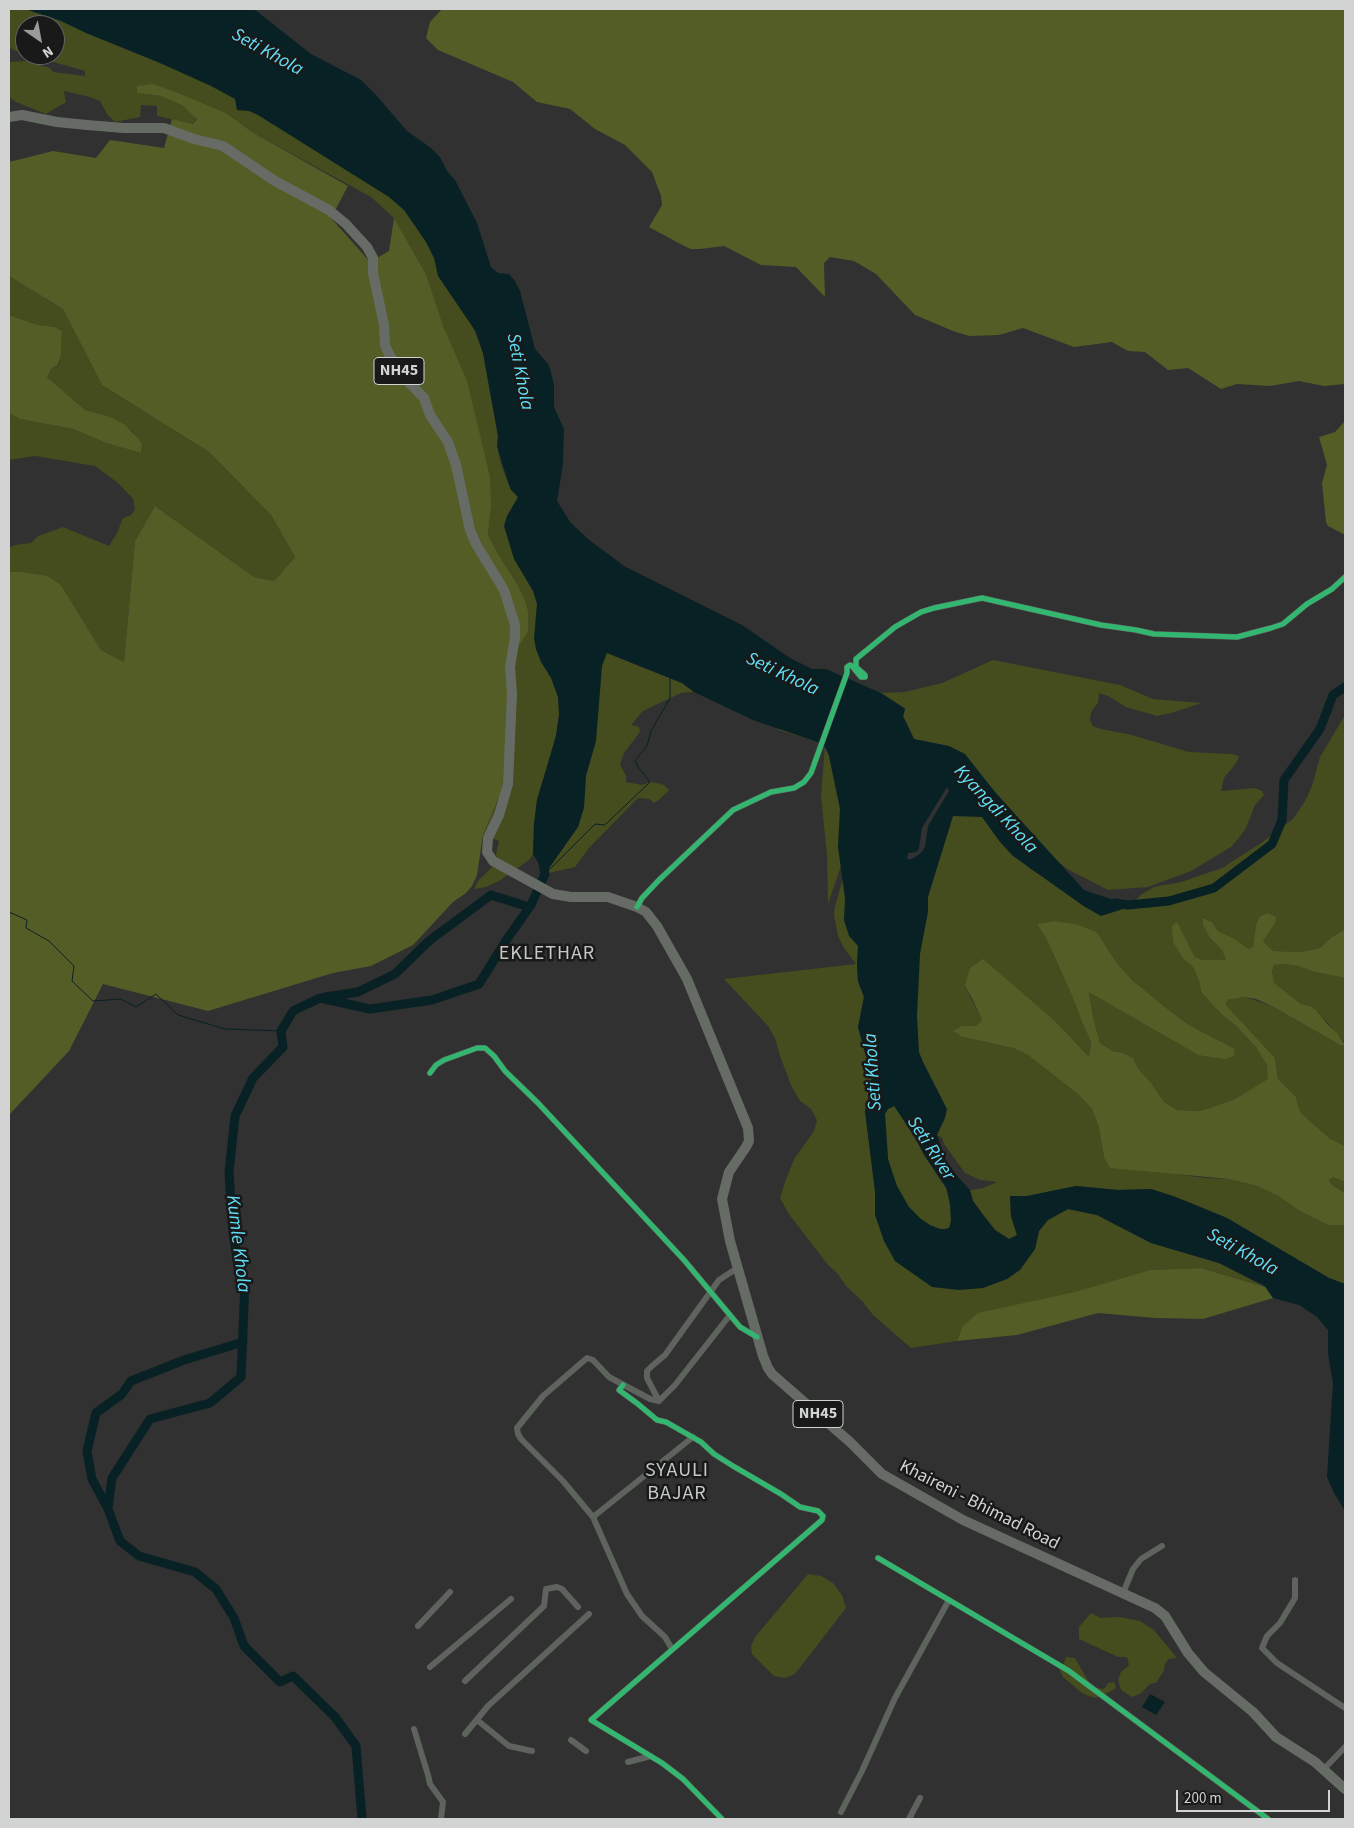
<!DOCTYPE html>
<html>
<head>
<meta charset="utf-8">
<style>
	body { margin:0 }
	#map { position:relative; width:1354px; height:1828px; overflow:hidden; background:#303130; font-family:"Source Sans 3",sans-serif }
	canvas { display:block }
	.frame { position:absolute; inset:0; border:10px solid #d2d4d3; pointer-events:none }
	.north { position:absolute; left:15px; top:15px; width:50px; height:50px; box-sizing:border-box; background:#181918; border:1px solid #626463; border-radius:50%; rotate:147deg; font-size:14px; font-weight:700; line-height:20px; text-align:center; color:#d2d4d3 }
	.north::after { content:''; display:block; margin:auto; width:18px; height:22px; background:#999b9a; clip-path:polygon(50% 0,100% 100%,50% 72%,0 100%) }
	.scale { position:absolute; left:1176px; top:1790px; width:154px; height:22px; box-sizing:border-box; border:2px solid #d2d4d3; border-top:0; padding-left:6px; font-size:15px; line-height:18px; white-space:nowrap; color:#d2d4d3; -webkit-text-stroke:4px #181918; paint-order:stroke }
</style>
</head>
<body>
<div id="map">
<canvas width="1354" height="1828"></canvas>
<div class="frame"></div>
<div class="north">N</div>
<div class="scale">200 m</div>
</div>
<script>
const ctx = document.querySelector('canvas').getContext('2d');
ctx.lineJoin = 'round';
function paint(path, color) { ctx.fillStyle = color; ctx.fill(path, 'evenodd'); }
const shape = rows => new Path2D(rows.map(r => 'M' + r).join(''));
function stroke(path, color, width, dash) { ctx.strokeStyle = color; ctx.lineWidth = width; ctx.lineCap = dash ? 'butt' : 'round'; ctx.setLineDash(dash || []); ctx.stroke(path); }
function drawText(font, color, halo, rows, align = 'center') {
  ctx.font = font + ' "Source Sans 3",sans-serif'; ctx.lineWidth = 5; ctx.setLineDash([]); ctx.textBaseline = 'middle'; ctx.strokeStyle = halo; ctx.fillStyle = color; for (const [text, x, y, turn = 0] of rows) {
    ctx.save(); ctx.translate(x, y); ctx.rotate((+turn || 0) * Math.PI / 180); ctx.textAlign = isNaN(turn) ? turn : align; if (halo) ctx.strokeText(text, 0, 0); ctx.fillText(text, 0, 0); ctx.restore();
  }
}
const green = shape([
	[9,9,136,9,393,191,426,242,449,263,483,353,498,436,497,446,501,464,509,485,525,502,561,708,559,715,556,736,537,800,534,824,533,854,529,860,499,881,486,887,474,889,478,881,494,865,497,858,496,854,499,841,483,835,502,790,517,584,495,549,488,534,491,507,444,328,426,274,394,218,371,197,252,132,226,113,174,91,153,84,137,93,161,96,183,106,197,118,193,124,157,116,157,106,141,105,140,117,115,122,107,114,100,101,90,97,64,91,66,102,46,114,16,102,9,97,9,62,27,61,50,68,53,72,85,76,85,71,29,55,55,55,55,25,25,25,25,54,9,48],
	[9,276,63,309,102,385,209,452,271,515,295,557,274,581,254,577,155,506,135,541,124,662,101,650,61,585,21,572,9,572,9,548,15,545,31,543,38,536,63,527,109,546,117,533,123,518,131,515,135,509,133,499,118,483,95,466,35,456,9,460,9,413,20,419,73,429,106,443,141,453,142,445,132,431,110,418,85,410,46,376,51,369,59,365,61,356,62,331,55,327,38,325,9,315],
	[597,645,607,653,682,683,694,692,681,693,643,711,631,725,639,727,640,732,624,753,620,764,626,776,626,782,642,785,650,782,657,783,664,785,669,790,660,799,654,803,649,799,638,798,589,848,575,867,545,874],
	[993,660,1120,685,1153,699,1202,703,1171,713,1157,716,1126,707,1108,696,1099,693,1098,703,1091,712,1090,720,1093,726,1101,729,1132,735,1189,752,1231,754,1239,756,1237,762,1224,778,1221,791,1255,788,1262,791,1264,795,1255,805,1246,828,1238,839,1231,847,1191,871,1148,887,1108,890,1069,870,1042,850,914,739,903,716,905,708,881,693,905,692,942,683],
	[1345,715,1345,929,1332,937,1320,948,1301,952,1273,951,1263,941,1268,933,1267,913,1260,916,1256,924,1253,947,1249,949,1233,938,1218,931,1212,922,1204,918,1203,925,1210,938,1222,950,1227,960,1203,960,1195,957,1177,923,1183,958,1193,967,1199,981,1201,992,1220,1013,1235,1025,1256,1047,1267,1064,1269,1079,1235,1099,1200,1111,1177,1110,1164,1102,1152,1084,1138,1068,1133,1058,1123,1053,1112,1051,1100,1043,1093,1017,1089,991,1198,1055,1235,1049,1189,1025,1170,1011,1132,980,1116,962,1097,932,1076,924,1055,921,1037,924,1047,940,1072,996,1082,1022,1091,1042,1089,1057,1056,1022,1001,976,965,986,982,1020,976,1026,962,1026,963,1037,1013,1048,1028,1055,1079,1095,1092,1109,1099,1128,1104,1157,1154,1171,1206,1178,1229,1179,1257,1186,1280,1197,1298,1210,1328,1225,1345,1225,1345,1284,1329,1278,1227,1218,1189,1202,1151,1189,1118,1190,1076,1186,1027,1196,1010,1196,1011,1216,1017,1235,1009,1239,995,1230,973,1201,970,1190,983,1188,997,1182,980,1180,965,1173,944,1144,942,1138,937,1135,905,1087,911,971,949,791,946,779,940,768,1029,868,1042,876,1059,882,1120,910,1128,907,1142,894,1154,887,1181,882,1222,868,1261,843,1293,819,1305,801,1312,786,1320,757],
	[776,729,849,731,841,866,828,904,827,857,821,795,825,747,820,743],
	[845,872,859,944,857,964,858,981,864,997,858,1027,865,1053,872,1069,871,1091,865,1111,875,1191,875,1215,1035,1249,1039,1231,1048,1220,1068,1209,1097,1215,1151,1243,1219,1263,1265,1287,1201,1268,1150,1270,962,1327,957,1341,911,1348,873,1315,862,1301,846,1286,837,1273,828,1265,788,1213,780,1198,785,1182,794,1159,814,1131,817,1120,811,1109,800,1101,791,1085,780,1056,775,1038,768,1026,724,979,856,964,844,948,838,936,834,915,835,906],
	[1285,964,1298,966,1315,972,1345,978,1345,1043,1316,1010,1310,1006,1301,1004,1273,983,1272,972,1274,965],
	[1245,997,1272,1006,1340,1045,1345,1045,1345,1146,1329,1138,1301,1113,1297,1107,1296,1097,1278,1079,1275,1058,1226,1005,1227,1000],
	[895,1106,940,1180,978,1231,912,1245,888,1159,885,1114,888,1109],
	[1333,1177,1345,1182,1345,1193,1332,1185,1329,1180],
	[808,1574,821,1576,833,1583,842,1595,846,1608,795,1674,785,1678,774,1676,752,1654,751,1646,755,1637],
	[1091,1613,1101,1618,1120,1617,1140,1621,1154,1630,1177,1658,1169,1659,1165,1664,1164,1671,1156,1683,1150,1684,1140,1694,1132,1697,1121,1690,1118,1680,1121,1672,1129,1665,1127,1657,1118,1657,1079,1639,1079,1627],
	[1066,1657,1075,1658,1089,1682,1097,1688,1104,1689,1108,1683,1114,1682,1116,1688,1102,1696,1094,1698,1082,1693,1063,1677,1059,1668,1064,1663]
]);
const forest = shape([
	[442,9,1345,9,1345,384,1324,386,1299,381,1270,386,1237,384,1221,389,1188,368,1168,370,1145,352,1128,351,1112,342,1074,347,1023,328,999,335,969,336,953,331,915,315,876,274,854,261,830,257,824,263,825,297,796,267,761,265,724,246,700,249,691,249,684,246,649,227,662,205,661,196,652,172,625,145,595,129,570,109,537,102,513,82,438,50,426,38,430,22],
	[153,84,174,91,226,113,252,132,348,186,331,218,370,262,389,251,394,218,426,274,444,328,467,381,490,477,491,507,488,534,495,549,517,584,524,598,528,611,528,631,515,652,502,790,483,835,477,875,472,886,466,893,453,902,413,945,371,966,333,973,208,1011,103,984,69,1051,9,1115,9,572,21,572,47,576,61,585,101,650,124,662,135,541,155,506,254,577,274,581,295,557,271,515,209,452,102,385,63,309,9,276,9,162,53,151,96,158,110,140,164,148,172,119,193,124,197,119,183,106,161,96,137,93,137,86],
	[9,315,38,325,55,327,62,331,61,356,58,365,51,369,47,377,85,410,110,417,125,425,138,438,142,445,141,453,106,443,73,429,20,419,9,413],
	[1345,421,1345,535,1328,526,1326,522,1322,483,1327,465,1319,437,1335,432],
	[1267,913,1276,917,1275,923,1263,941,1273,951,1301,952,1320,948,1332,937,1345,929,1345,978,1315,972,1298,966,1285,964,1274,965,1272,972,1274,983,1301,1004,1310,1006,1316,1010,1328,1025,1337,1033,1345,1045,1340,1045,1272,1006,1256,999,1245,997,1227,1000,1226,1005,1275,1058,1278,1079,1296,1097,1298,1107,1301,1113,1329,1138,1345,1146,1345,1182,1333,1177,1329,1180,1332,1185,1345,1193,1345,1225,1328,1225,1298,1210,1280,1197,1257,1186,1229,1179,1110,1168,1104,1157,1099,1128,1092,1109,1079,1095,1028,1055,1013,1048,963,1037,953,1031,962,1026,976,1026,982,1020,972,998,965,986,970,968,983,959,1056,1022,1089,1057,1091,1042,1082,1022,1072,996,1047,940,1037,924,1055,921,1076,924,1097,932,1116,962,1132,980,1170,1011,1189,1025,1235,1049,1234,1056,1225,1059,1198,1055,1089,992,1093,1017,1100,1043,1112,1051,1123,1053,1133,1058,1138,1068,1152,1084,1164,1102,1177,1110,1200,1111,1215,1106,1235,1099,1268,1079,1267,1065,1256,1047,1235,1025,1220,1013,1201,992,1199,981,1193,967,1183,958,1173,942,1172,926,1177,922,1195,957,1203,960,1226,960,1222,950,1210,938,1203,925,1203,918,1212,922,1218,931,1233,938,1249,949,1253,947,1256,924,1260,916],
	[1201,1268,1265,1287,1273,1298,1203,1319,1156,1318,1098,1313,1017,1335,957,1341,962,1327,978,1313,1075,1292,1150,1270]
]);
const water = shape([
	[25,9,254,9,311,54,361,80,376,95,407,131,431,148,440,157,447,171,455,180,477,223,491,267,498,273,509,274,515,281,520,291,535,349,548,364,551,372,554,385,554,407,564,429,563,464,557,501,570,522,588,539,624,566,742,625,790,658,812,669,826,669,881,693,905,709,903,716,914,739,949,746,965,754,995,792,1084,890,1128,905,1120,910,1101,916,1085,907,1013,856,1000,842,982,817,953,816,928,897,928,912,920,954,917,1016,919,1052,923,1062,947,1109,945,1118,937,1135,946,1160,957,1176,970,1190,973,1201,983,1215,995,1230,1009,1239,1017,1235,1011,1216,1010,1196,1027,1196,1076,1186,1118,1190,1151,1189,1173,1196,1227,1218,1329,1278,1345,1284,1345,1511,1334,1493,1327,1477,1333,1383,1328,1354,1328,1330,1317,1317,1299,1305,1273,1298,1265,1286,1219,1263,1151,1243,1097,1215,1068,1209,1048,1220,1039,1231,1035,1249,1020,1270,1007,1279,983,1288,959,1290,932,1287,895,1261,884,1241,875,1215,875,1191,865,1111,871,1091,872,1069,865,1053,858,1027,864,997,858,981,857,964,858,946,849,936,844,920,845,898,838,847,840,809,829,756,825,747,820,743,753,720,694,692,682,683,607,653,602,666,596,741,586,776,584,808,578,827,545,874,533,854,534,824,537,800,556,736,559,715,558,697,551,678,541,662,536,649,534,638,537,604,533,591,514,559,504,526,507,516,518,497,511,490,509,485,497,446,498,436,483,353,476,332,438,276,434,258,426,242,404,210,389,197,258,115,249,111,237,110,235,99,211,86,160,63,86,33,61,21],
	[947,787,949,791,928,826,925,847,922,852,912,859,907,859,908,853,917,852,919,848,922,828],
	[894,1106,915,1137,924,1155,946,1187,950,1204,951,1221,949,1228,944,1229,940,1229,930,1225,921,1219,909,1207,897,1186,888,1159,885,1114,888,1109],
	[1150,1694,1165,1702,1156,1715,1142,1707]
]);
const stream = shape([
	[545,874,593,826,596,824,604,825,607,823,650,782,638,767,635,761,647,746,651,731,670,698,670,677],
	[9,912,27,920,26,928,49,941,74,966,72,981,93,1001,121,999,136,1007,156,994,178,1015,225,1029,281,1031]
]);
const river = shape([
	[1115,903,1128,905,1169,901,1214,888,1272,844,1282,820,1284,780,1320,729,1333,695,1345,687],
	[325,997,358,992,395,974,430,940,491,895,529,907],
	[108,1509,92,1479,87,1451,96,1413,122,1394,131,1381,184,1360,243,1342],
	[362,1819,356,1746,335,1717,293,1676,280,1682,244,1646,234,1618,216,1589,195,1572,139,1556,120,1541,108,1509,112,1478,150,1419,210,1403,241,1377,245,1282,238,1264,233,1233,229,1172,235,1116,253,1078,283,1047,281,1031,293,1011,320,998,370,1009,432,1000,479,984,507,939,531,905,545,874,543,863]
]);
const minor = shape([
	[637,907,642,898,659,880,733,810,771,792,794,788,804,782,811,773,847,673,847,667,850,665,852,666,861,677,865,677,865,675,856,667,856,659,895,627,921,612,934,608,982,598,1101,625,1136,630,1154,634,1237,637,1271,628,1283,624,1307,604,1332,589,1345,577],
	[430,1073,436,1065,444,1060,477,1048,485,1048,494,1056,505,1071,538,1103,684,1260,740,1327,757,1337],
	[623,1385,619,1390,638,1404,657,1420,666,1422,701,1442,714,1454,733,1466,781,1494,800,1507,818,1511,823,1516,822,1520,591,1720,662,1763,683,1779,722,1819],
	[659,1401,647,1378,647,1371,652,1366,665,1355,719,1280,739,1267],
	[593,1517,693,1437],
	[878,1558,1069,1671,1268,1819],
	[1295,1580,1295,1598,1280,1623,1267,1636,1262,1648,1277,1663,1345,1708],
	[1123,1593,1133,1569,1141,1559,1162,1546],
	[418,1626,450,1592],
	[672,1649,665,1637,642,1616,627,1594,593,1517,563,1481,521,1439,518,1434,517,1428,543,1396,587,1358,593,1360,609,1377,650,1399,659,1401,675,1385,730,1315],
	[430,1667,511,1599],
	[465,1681,544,1606,546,1589,557,1587,562,1589,578,1607],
	[477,1720,509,1746,532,1751],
	[414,1729,428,1775,430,1784,443,1802,441,1819],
	[465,1734,488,1706,589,1614],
	[571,1740,586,1751],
	[628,1762,651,1756],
	[1324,1769,1345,1747],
	[841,1812,862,1771,895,1698,949,1600],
	[909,1819,920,1798]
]);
const primary = shape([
	[9,117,22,115,57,122,87,125,124,128,164,128,194,139,223,146,275,181,329,210,346,224,367,247,373,258,373,273,384,325,385,345,388,352,399,372,424,398,430,415,448,442,456,465,470,530,476,544,504,590,515,625,515,637,510,667,512,694,508,784,499,815,488,838,487,852,493,861,553,894,571,897,608,897,637,907,646,912,657,926,687,979,748,1128,749,1141,746,1147,729,1172,722,1199,730,1241,763,1356,768,1368,772,1374,850,1442,882,1474,963,1520,1155,1608,1165,1616,1188,1653,1204,1672,1253,1712,1276,1737,1315,1762,1345,1789]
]);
const cycleway = shape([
	[637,907,642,898,659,880,733,810,771,792,794,788,804,782,811,773,847,673,847,667,850,665,852,666,861,677,865,677,865,675,856,667,856,659,895,627,921,612,934,608,982,598,1101,625,1136,630,1154,634,1237,637,1271,628,1283,624,1307,604,1332,589,1345,577],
	[430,1073,436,1065,444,1060,477,1048,485,1048,494,1056,505,1071,538,1103,684,1260,740,1327,757,1337],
	[623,1385,619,1390,638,1404,657,1420,666,1422,701,1442,714,1454,733,1466,781,1494,800,1507,818,1511,823,1516,822,1520,591,1720,662,1763,683,1779,722,1819],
	[878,1558,1069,1671,1268,1819]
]);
const shields = [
	[399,371,50],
	[818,1414,50]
];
const shieldNames = [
	["NH45",399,371],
	["NH45",818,1414]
];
const streetNames = [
	["Khaireni - Bhimad Road",979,1506,27]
];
const waterNames = [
	["Seti Khola",267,53,29],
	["Seti Khola",519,372,79],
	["Seti Khola",782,675,25],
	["Kyangdi Khola",995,810,47],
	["Seti Khola",874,1072,-94],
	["Seti River",930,1149,57],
	["Kumle Khola",237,1244,83],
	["Seti Khola",1242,1253,29]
];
const quarterNames = [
	["EKLETHAR",547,955],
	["SYAULI",677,1472],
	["BAJAR",677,1495]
];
paint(green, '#454c1d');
paint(forest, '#555d27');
paint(water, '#082125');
stroke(stream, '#082125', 1);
stroke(river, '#082125', 9);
stroke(minor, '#5e635d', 6);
stroke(primary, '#666c65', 10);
stroke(cycleway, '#33b770', 5);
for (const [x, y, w] of shields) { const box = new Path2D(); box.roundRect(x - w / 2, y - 13.5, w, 27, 4); ctx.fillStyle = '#181918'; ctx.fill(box); stroke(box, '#d2d4d3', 1); }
drawText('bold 16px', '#d2d4d3', null, shieldNames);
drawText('18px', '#d2d4d3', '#181918', streetNames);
drawText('italic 19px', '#61def7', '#181918', waterNames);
ctx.letterSpacing = '1px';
drawText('20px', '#c4c8c6', '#181918', quarterNames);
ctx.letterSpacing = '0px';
</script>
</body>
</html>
